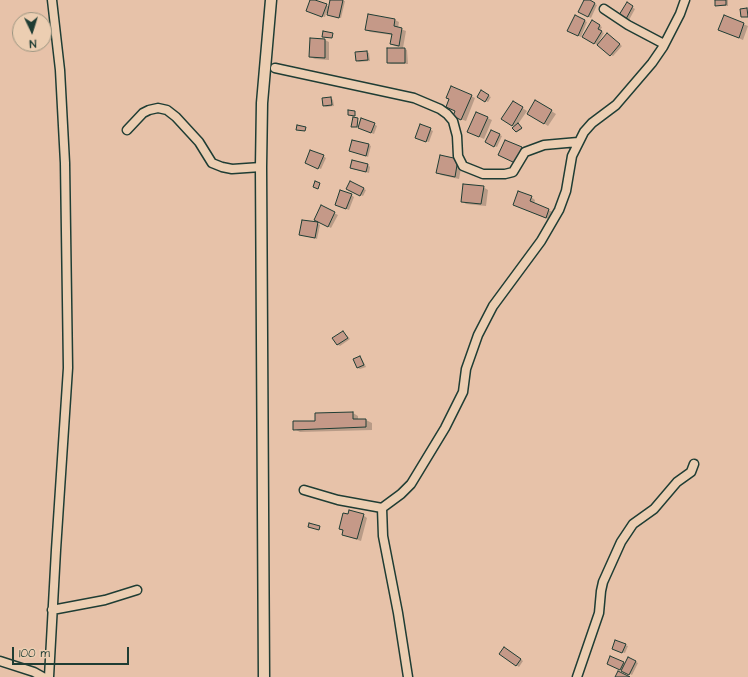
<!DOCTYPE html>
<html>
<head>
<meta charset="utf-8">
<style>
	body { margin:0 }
	#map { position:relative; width:748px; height:677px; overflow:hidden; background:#e7c2a9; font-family:"Architects Daughter",sans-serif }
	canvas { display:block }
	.north { position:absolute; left:12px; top:12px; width:40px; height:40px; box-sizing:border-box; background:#ecceb2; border:1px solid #9a9480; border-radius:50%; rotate:176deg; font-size:11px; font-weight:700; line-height:16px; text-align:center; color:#1f3d34 }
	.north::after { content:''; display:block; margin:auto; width:14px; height:18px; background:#1f3d34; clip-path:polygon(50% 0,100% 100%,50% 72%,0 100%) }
	.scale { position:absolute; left:12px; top:647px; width:117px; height:18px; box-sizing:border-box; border:2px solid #1f3d34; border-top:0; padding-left:5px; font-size:12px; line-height:14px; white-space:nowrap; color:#1f3d34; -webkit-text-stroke:3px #ecceb2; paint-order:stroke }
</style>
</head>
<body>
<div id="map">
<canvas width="748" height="677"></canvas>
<div class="north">N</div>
<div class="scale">100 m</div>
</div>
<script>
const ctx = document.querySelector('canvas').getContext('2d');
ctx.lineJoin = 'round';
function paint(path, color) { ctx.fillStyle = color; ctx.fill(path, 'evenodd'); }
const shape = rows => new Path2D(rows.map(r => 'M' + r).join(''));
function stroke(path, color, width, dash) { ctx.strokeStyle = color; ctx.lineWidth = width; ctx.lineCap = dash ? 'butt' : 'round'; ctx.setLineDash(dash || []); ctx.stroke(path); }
const shadow = shape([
	[311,0,330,7,331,0,345,1,341,18,326,13,325,17,310,12],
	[586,0,597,5,591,18,579,12],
	[716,0,728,0,728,6,719,6,716,5],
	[627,4,635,9,629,20,620,15],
	[575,16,587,22,581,37,568,31],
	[724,16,748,26,743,40,719,30],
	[395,20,399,22,398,28,406,31,403,48,395,46,391,44,392,35,370,32,366,30],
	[593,22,602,27,600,31,604,33,597,45,584,36],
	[610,36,622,46,613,56,611,55],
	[311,39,325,40,329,42,329,60,315,59,310,57],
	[405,49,407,50,408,64,391,64,388,63],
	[366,52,369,53,370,61,359,62,357,61],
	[481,92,491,97,488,102,478,97],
	[471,96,475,98,466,121,458,118],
	[331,98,333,100,334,106,326,107,324,106],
	[536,101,556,114,548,126,528,113],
	[513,102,527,111,518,124,522,129,517,132,515,127,502,119],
	[477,113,492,120,484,139,473,134],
	[374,124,377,126,374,134,359,128],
	[421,125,433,131,429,142,419,139],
	[492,131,502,136,497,147,486,142],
	[369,145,371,146,368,157,350,151],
	[323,156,326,158,321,169,309,164],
	[458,160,462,163,459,179,441,175,437,172],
	[368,165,370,167,369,173,353,169],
	[350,182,366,190,363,196,347,189],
	[483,187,488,190,486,206,466,204,462,201],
	[351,195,354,197,349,210,339,206],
	[531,197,535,200,534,204,553,212,550,220,514,205],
	[321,207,338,215,331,228,318,221],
	[317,223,320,225,317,239,301,235],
	[343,332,350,339,340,346,337,344],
	[360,358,362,359,366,367,360,369,358,368,354,360],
	[353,413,358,416,358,420,366,420,372,423,372,430,300,432,294,429,316,422],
	[363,515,367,518,361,541,343,535,344,531,340,528],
	[625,645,628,646,625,653,616,650],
	[507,649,523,661,519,667,516,665],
	[629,658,638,663,632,675,611,665,623,663,626,664]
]);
const building = shape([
	[310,0,315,0,327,4,322,17,306,11,310,0],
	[330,0,343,0,339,18,327,15,330,0],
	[584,0,590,0,595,3,588,17,578,12,584,0],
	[715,0,726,0,726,5,715,6,715,0],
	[627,2,633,6,626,19,619,15,627,2],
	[747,8,748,17,741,17,740,9,747,8],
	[368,14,395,19,394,26,402,28,399,46,390,44,392,34,365,30,368,14],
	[575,15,585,20,578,36,567,31,575,15],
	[724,15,744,23,739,38,718,30,724,15],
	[592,20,600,25,598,29,602,31,594,44,582,37,592,20],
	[323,31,333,33,332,38,322,37,323,31],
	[607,33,620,44,610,56,597,45,607,33],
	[310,38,325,39,325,58,309,57,310,38],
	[387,48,405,48,405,63,387,63,387,48],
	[367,51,368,60,356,61,355,52,367,51],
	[451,86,472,95,461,120,453,116,455,111,446,107,449,99,446,98,451,86],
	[481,90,489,95,485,102,477,97,481,90],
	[331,97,332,105,323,106,322,98,331,97],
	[535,100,552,110,544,124,527,114,535,100],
	[513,101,523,107,512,126,501,119,513,101],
	[348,110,355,111,355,116,348,115,348,110],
	[476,112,488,117,479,137,467,132,476,112],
	[353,117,358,118,357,127,351,127,353,117],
	[361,118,375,123,371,133,358,128,361,118],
	[518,123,522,128,516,132,512,128,518,123],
	[420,124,431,128,426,142,415,138,420,124],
	[297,125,306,127,305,131,296,130,297,125],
	[491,130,500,134,494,147,485,142,491,130],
	[352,140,369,144,366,156,349,151,352,140],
	[505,140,522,147,515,163,498,155,505,140],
	[310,150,324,155,318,169,305,163,310,150],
	[440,155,458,159,455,177,436,173,440,155],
	[352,160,368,164,366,172,350,168,352,160],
	[315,181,320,183,318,189,313,187,315,181],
	[350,181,364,188,360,196,346,189,350,181],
	[463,184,484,186,481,204,461,202,463,184],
	[340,190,352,194,346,209,335,205,340,190],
	[518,191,532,196,530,201,549,209,546,218,513,205,518,191],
	[321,205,335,212,328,227,314,220,321,205],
	[302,220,318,222,315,238,299,235,302,220],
	[343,331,348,338,337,345,332,338,343,331],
	[360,356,364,365,357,368,353,359,360,356],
	[353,412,353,419,366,419,366,427,293,430,293,421,315,421,315,413,353,412],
	[349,510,364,514,357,539,342,535,343,530,339,529,343,513,348,514,349,510],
	[309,523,320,526,319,530,308,527,309,523],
	[615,640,626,644,622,653,612,649,615,640],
	[504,647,521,659,516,666,499,654,504,647],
	[610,656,624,662,620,670,607,664,610,656],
	[628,657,636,661,629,675,621,671,628,657],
	[618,671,630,677,615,677,618,671]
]);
const minor = shape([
	[604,9,628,25,664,44],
	[275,68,414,98,440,109,447,114,453,121,457,136,458,156,463,166,483,174,505,174,513,172,525,152,544,145,578,142],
	[127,130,143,113,149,110,158,108,167,110,176,117,199,142,212,163,222,167,232,169,261,167],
	[304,490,338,500,382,508],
	[52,610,105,600,137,590],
	[0,661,34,672,43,677],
	[49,677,56,550,68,368,65,163,60,70,52,0],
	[408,677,398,613,383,536,382,508,401,494,411,484,445,428,463,392,466,369,478,335,493,306,541,241,559,210,566,191,572,156,584,132,592,123,616,105,652,63,663,47,680,14,685,0],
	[577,677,599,613,601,591,603,582,621,542,633,524,654,509,677,482,691,472,694,464]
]);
const major = shape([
	[264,677,261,167,262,103,271,0]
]);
paint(shadow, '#0003');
paint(building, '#c59988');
stroke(building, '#1f3d34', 1);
stroke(minor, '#1f3d34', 11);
stroke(major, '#1f3d34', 13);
stroke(minor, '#ecceb2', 8);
stroke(major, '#ecceb2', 10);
</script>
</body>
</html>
